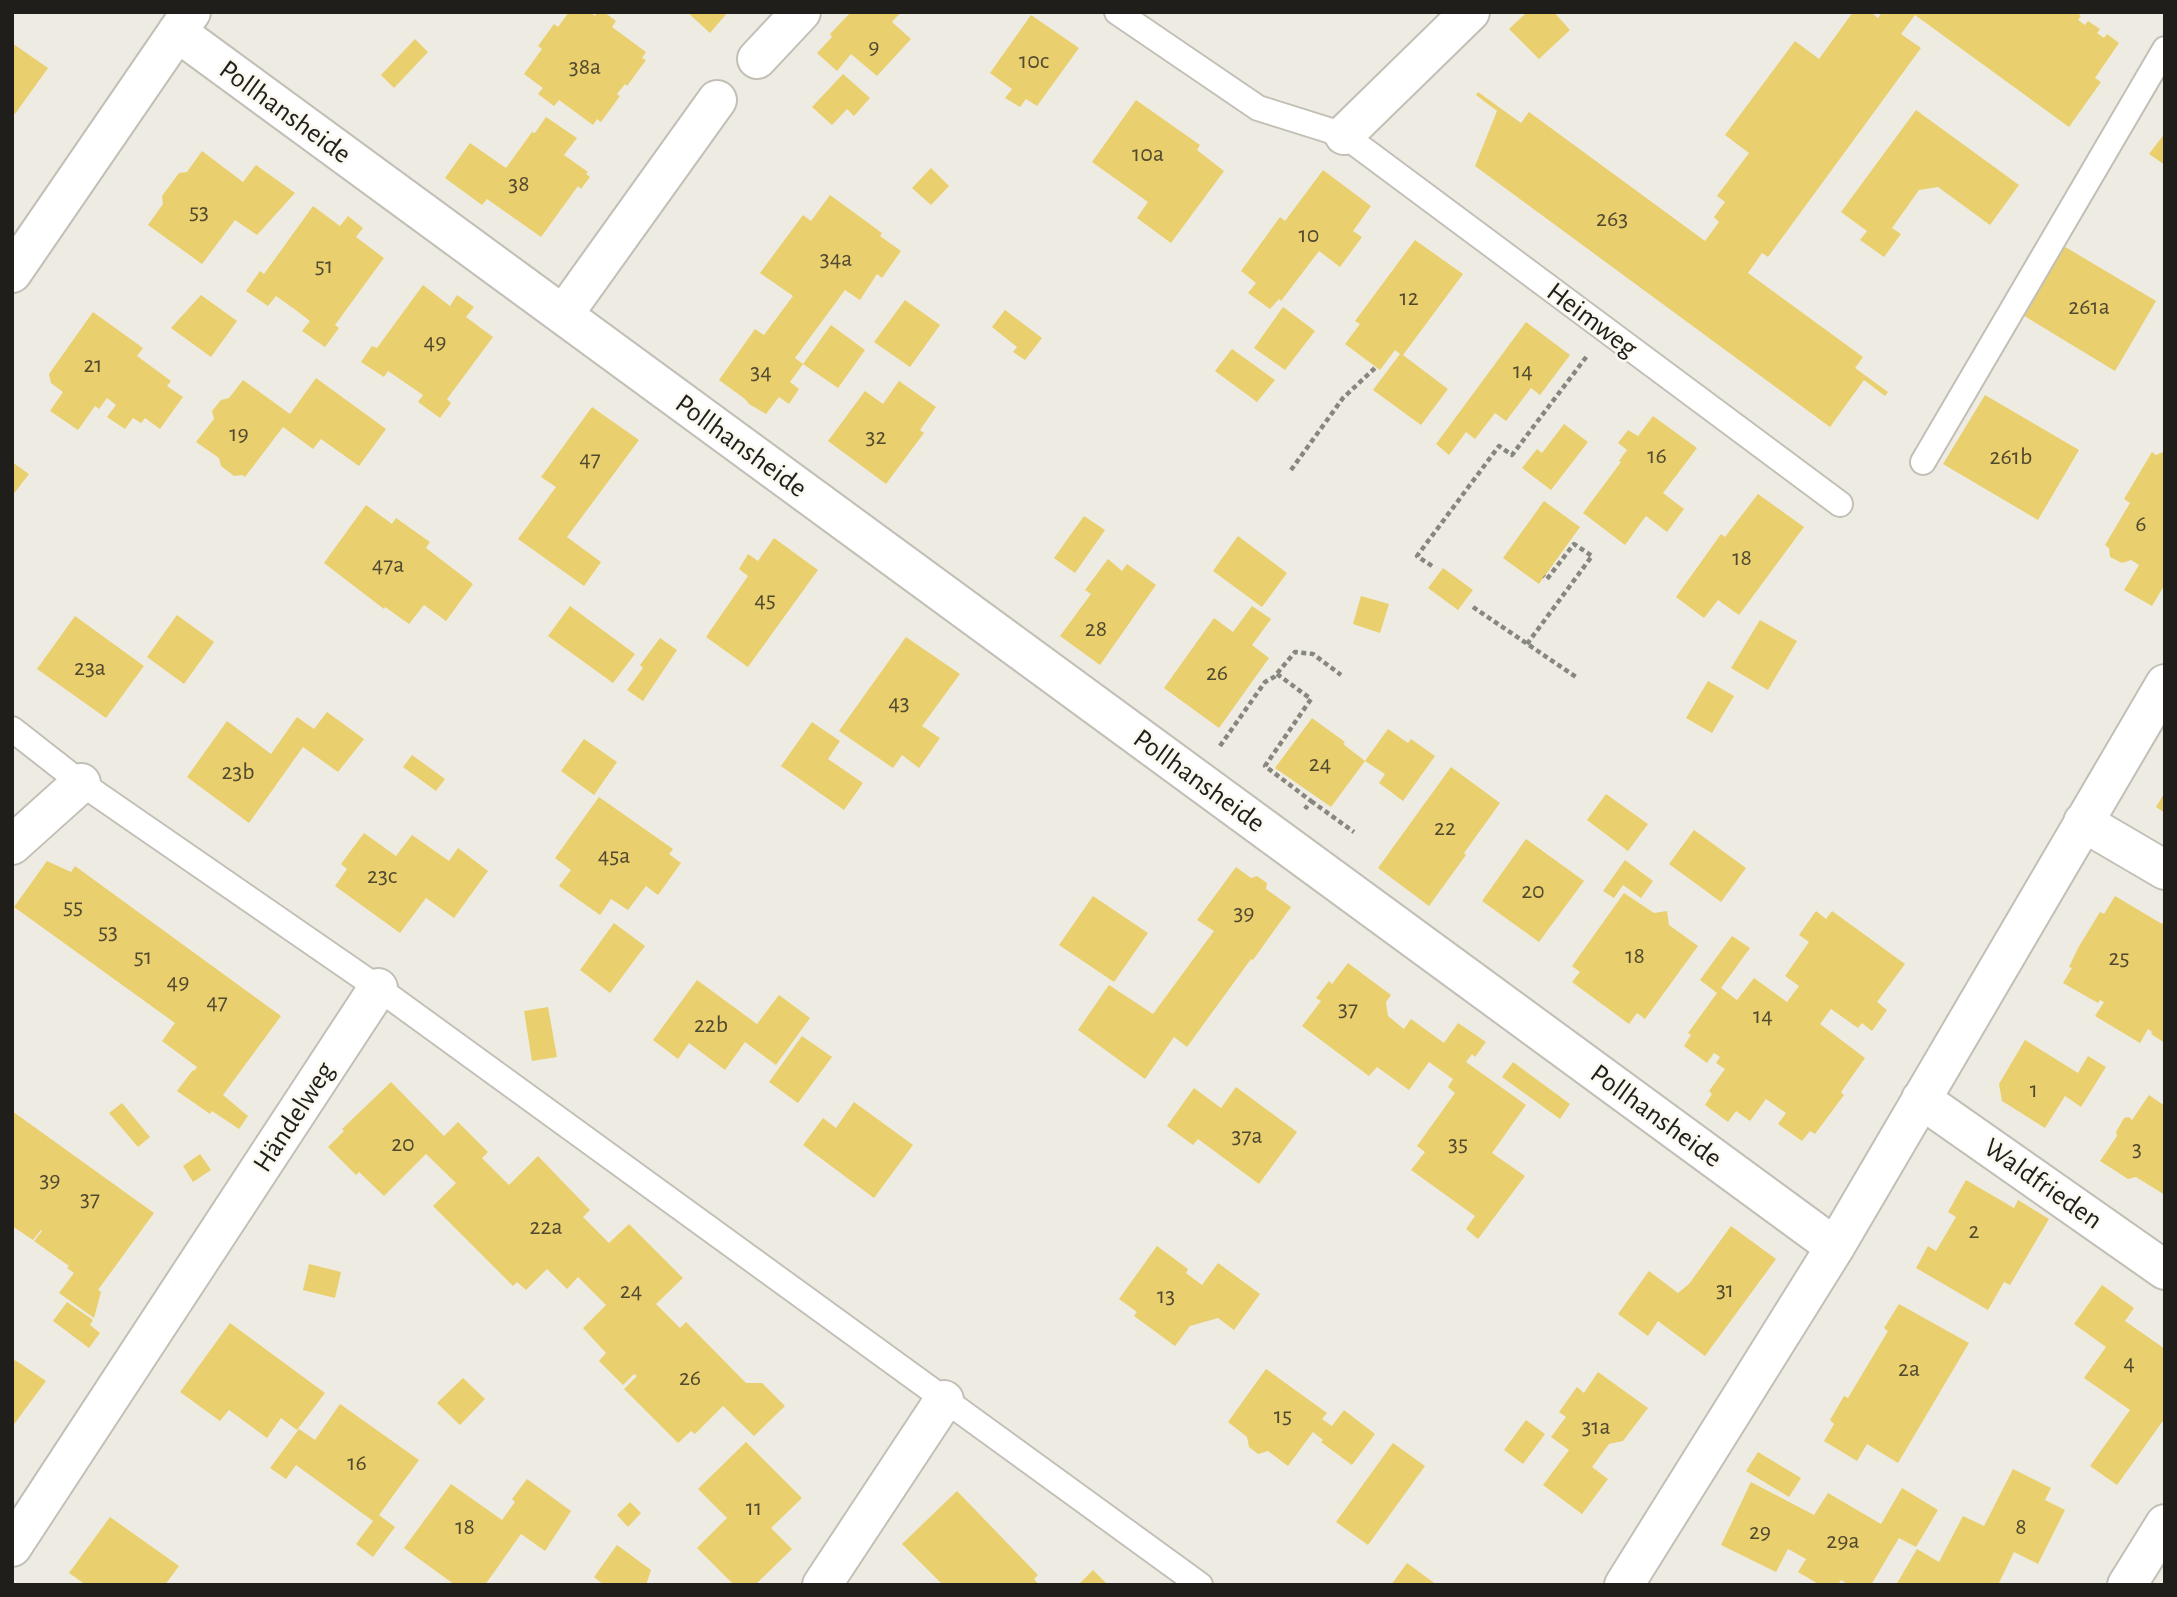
<!DOCTYPE html>
<html>
<head>
<meta charset="utf-8">
<style>
	body { margin:0 }
	#map { position:relative; width:2177px; height:1597px; overflow:hidden; background:#eeece2; font-family:"Alegreya Sans",sans-serif }
	canvas { display:block }
	.frame { position:absolute; inset:0; border:14px solid #1f1e1b; pointer-events:none }
</style>
</head>
<body>
<div id="map">
<canvas width="2177" height="1597"></canvas>
<div class="frame"></div>
</div>
<script>
const ctx = document.querySelector('canvas').getContext('2d');
ctx.lineJoin = 'round';
function paint(path, color) { ctx.fillStyle = color; ctx.fill(path, 'evenodd'); }
const shape = rows => new Path2D(rows.map(r => 'M' + r).join(''));
function stroke(path, color, width, dash) { ctx.strokeStyle = color; ctx.lineWidth = width; ctx.lineCap = dash ? 'butt' : 'round'; ctx.setLineDash(dash || []); ctx.stroke(path); }
function drawText(font, color, halo, rows, align = 'center') {
  ctx.font = font + ' "Alegreya Sans",sans-serif'; ctx.lineWidth = 5; ctx.setLineDash([]); ctx.textBaseline = 'middle'; ctx.strokeStyle = halo; ctx.fillStyle = color; for (const [text, x, y, turn = 0] of rows) {
    ctx.save(); ctx.translate(x, y); ctx.rotate((+turn || 0) * Math.PI / 180); ctx.textAlign = isNaN(turn) ? turn : align; if (halo) ctx.strokeText(text, 0, 0); ctx.fillText(text, 0, 0); ctx.restore();
  }
}
const building = shape([
	[569,12,590,12,595,16,597,12,604,12,616,21,612,27,646,52,642,58,646,60,627,86,625,84,617,94,620,96,601,122,597,119,593,125,559,100,554,106,538,94,543,88,524,74,542,49,538,46,554,24,558,27],
	[687,12,728,12,710,33],
	[851,12,901,12,892,22,911,39,877,76,851,54,837,71,817,53,832,37,830,34],
	[1527,12,1554,12,1570,30,1539,59,1509,29],
	[1853,12,1871,12,1878,18,1882,12,2076,12,2081,16,2078,20,2085,25,2088,21,2100,29,2097,33,2104,38,2107,34,2119,43,2095,78,2101,82,2069,127,1915,15,1901,34,1921,48,1768,257,1762,253,1748,273,1863,357,1855,368,1888,392,1885,396,1864,380,1830,427,1475,166,1497,111,1476,95,1478,92,1521,123,1529,112,1705,241,1719,222,1714,217,1725,202,1717,196,1749,153,1725,135,1795,41,1819,59],
	[1031,15,1079,48,1037,106,1026,99,1020,107,1005,98,1012,89,990,73],
	[415,39,428,52,394,88,381,75],
	[12,43,48,68,15,114,12,112],
	[843,74,870,98,854,116,847,109,832,125,812,107],
	[1136,100,1200,145,1197,150,1224,171,1171,243,1137,218,1148,202,1092,162],
	[1916,110,2019,185,1990,225,1938,187,1919,190,1892,228,1901,234,1884,257,1860,240,1867,231,1841,212],
	[546,117,577,138,564,155,588,172,586,174,590,177,581,189,578,186,541,237,487,199,482,205,445,178,470,143,506,168,532,132,535,133],
	[2165,133,2165,165,2149,154],
	[202,151,243,182,256,165,295,193,257,235,235,220,202,264,148,225,163,204,162,196,179,173,187,172],
	[931,168,949,186,931,205,912,188],
	[1323,170,1371,206,1353,231,1362,237,1340,267,1319,251,1281,301,1279,299,1270,309,1248,293,1256,283,1241,271,1280,217,1285,221],
	[830,195,882,233,880,236,901,251,882,278,877,274,860,300,845,290,795,358,803,364,790,382,799,389,789,404,779,397,766,414,749,404,745,399,719,380,755,329,764,335,793,296,760,273,803,215,811,221],
	[313,206,340,226,348,216,363,228,356,237,384,258,335,325,339,328,325,347,302,331,310,321,297,311,276,296,268,306,246,291,260,271,264,274],
	[1415,240,1463,274,1403,355,1448,389,1421,425,1373,390,1400,354,1395,350,1380,370,1345,344,1360,324,1355,321],
	[2062,245,2156,301,2115,371,2021,314],
	[423,285,450,306,457,295,474,307,466,317,493,337,447,399,451,403,440,418,418,402,423,395,388,371,384,377,361,362,372,346,377,348],
	[201,295,237,321,211,357,171,328],
	[905,300,940,325,910,367,874,342],
	[1283,307,1315,331,1285,370,1254,348],
	[1005,310,1042,338,1025,360,1013,352,1017,347,992,327],
	[93,312,143,348,137,356,171,381,167,386,183,397,160,429,145,418,141,423,133,418,125,429,107,417,116,405,107,398,99,409,95,406,78,430,50,411,63,392,51,383,49,374],
	[1526,322,1570,355,1540,395,1531,388,1506,421,1495,413,1475,439,1466,432,1449,455,1436,444],
	[831,325,865,350,838,388,803,364],
	[1232,349,1275,380,1257,402,1215,371],
	[316,378,386,429,359,466,321,439,313,449,283,427,245,477,242,475,234,476,221,466,219,458,196,442,214,419,212,411,221,400,229,398,243,380,290,414],
	[899,381,936,407,920,430,924,433,886,484,828,441,865,391,883,404],
	[1985,395,2079,450,2038,520,1943,464],
	[592,407,639,440,567,537,601,562,584,586,518,539,556,487,541,477],
	[1653,416,1697,448,1663,493,1684,509,1667,532,1646,516,1625,545,1583,513,1621,462,1619,461,1627,450,1618,443,1628,430,1638,436],
	[1564,424,1588,442,1551,490,1522,468,1537,449,1542,453],
	[2165,451,2165,584,2152,606,2124,590,2139,565,2131,560,2122,563,2110,557,2109,548,2105,545,2130,503,2124,499,2152,452,2156,455],
	[12,462,29,474,12,496],
	[1758,494,1804,527,1739,615,1718,600,1704,618,1676,597,1721,534,1725,537],
	[1544,501,1580,527,1539,584,1503,558],
	[366,505,392,524,396,518,430,542,426,548,473,584,446,621,424,605,409,624,385,607,384,609,324,563],
	[1084,516,1105,530,1075,573,1054,558],
	[1238,536,1287,573,1262,607,1213,571],
	[774,538,818,570,748,667,706,637,748,576,739,569,748,554,758,561],
	[1108,559,1122,571,1127,564,1156,585,1100,665,1060,636,1091,594,1085,590],
	[1443,568,1473,590,1458,610,1428,588],
	[1361,596,1389,604,1380,633,1353,624],
	[570,606,635,654,613,683,548,636],
	[1252,606,1271,619,1252,645,1269,658,1219,728,1164,688,1214,618,1233,632],
	[177,615,214,642,184,684,147,657],
	[75,616,144,666,106,718,37,669],
	[1760,620,1797,641,1768,690,1731,668],
	[906,637,960,674,922,726,940,738,919,768,902,755,893,768,839,731],
	[660,638,677,650,643,701,627,690,643,668,640,665],
	[1708,681,1734,696,1712,733,1686,718],
	[327,712,364,739,338,772,303,747,249,823,187,777,227,721,271,754,297,717,314,729],
	[1312,718,1345,742,1343,744,1365,761,1388,729,1408,743,1411,739,1435,756,1403,801,1379,783,1385,774,1365,761,1331,807,1275,768],
	[812,722,840,741,828,759,863,783,844,810,781,766],
	[584,739,617,762,594,795,561,771],
	[412,755,445,779,436,791,403,767],
	[1451,767,1500,803,1464,853,1466,855,1429,906,1378,868],
	[2165,792,2165,813,2156,807],
	[1606,794,1648,824,1628,851,1587,820],
	[599,797,673,849,669,854,681,863,658,895,646,886,628,910,611,899,600,915,559,886,571,870,555,858],
	[1694,830,1746,868,1721,902,1669,864],
	[364,833,396,856,412,835,449,861,458,848,488,871,454,918,426,898,400,933,335,886,347,869,341,864],
	[1526,839,1584,881,1539,942,1482,901],
	[1625,860,1653,881,1641,898,1623,885,1614,898,1603,891],
	[47,861,71,872,75,866,281,1016,223,1095,248,1116,239,1129,212,1111,210,1114,177,1091,193,1070,194,1071,197,1067,162,1041,175,1023,14,907],
	[1236,867,1251,878,1257,876,1267,883,1266,889,1291,907,1253,960,1251,959,1187,1047,1174,1037,1145,1079,1078,1030,1109,985,1153,1014,1214,931,1197,920],
	[1624,893,1654,913,1667,911,1669,925,1698,946,1645,1019,1637,1013,1629,1024,1572,982,1580,972,1572,966],
	[1093,896,1148,933,1114,982,1059,945],
	[2115,896,2162,924,2165,919,2165,1043,2151,1034,2152,1032,2148,1029,2140,1043,2095,1016,2104,1002,2100,1000,2098,1003,2063,983,2072,968,2069,967,2078,948,2100,912,2104,914],
	[1816,911,1826,919,1832,911,1905,964,1877,1002,1887,1010,1872,1031,1862,1023,1858,1028,1831,1009,1820,1024,1865,1058,1841,1092,1844,1095,1815,1134,1810,1131,1802,1141,1778,1124,1786,1113,1766,1099,1750,1121,1736,1111,1728,1122,1705,1105,1712,1094,1709,1091,1725,1069,1716,1063,1720,1057,1714,1053,1707,1063,1684,1046,1691,1035,1688,1033,1717,993,1700,980,1732,936,1750,948,1721,988,1737,1000,1754,978,1787,1002,1799,986,1785,976,1809,942,1799,935],
	[614,923,645,946,610,993,580,970],
	[1348,963,1391,995,1386,1002,1388,1016,1404,1029,1411,1019,1444,1043,1458,1023,1486,1042,1475,1057,1472,1054,1466,1062,1526,1105,1492,1153,1525,1176,1478,1239,1466,1229,1475,1216,1411,1170,1425,1152,1417,1146,1455,1093,1448,1087,1453,1079,1429,1062,1409,1090,1377,1067,1369,1076,1302,1026,1321,1001,1316,998,1329,981,1332,984],
	[697,980,757,1024,779,995,810,1018,776,1065,745,1042,725,1070,689,1043,678,1059,653,1040],
	[548,1007,557,1057,532,1061,524,1011],
	[802,1036,832,1057,798,1103,769,1082],
	[2025,1040,2078,1073,2088,1056,2106,1067,2081,1107,2065,1096,2045,1128,2002,1101,1999,1084],
	[1513,1062,1570,1104,1560,1119,1502,1077],
	[391,1082,444,1136,458,1122,488,1152,482,1158,509,1185,538,1156,590,1210,583,1217,609,1243,629,1224,683,1278,656,1304,680,1328,686,1322,746,1383,762,1383,785,1406,754,1436,723,1406,695,1434,691,1431,678,1443,624,1389,637,1376,634,1374,623,1385,599,1361,606,1353,583,1328,606,1305,578,1277,567,1289,547,1269,526,1290,517,1282,513,1286,433,1206,456,1183,426,1154,384,1196,359,1172,356,1175,328,1147,344,1131,342,1129],
	[1236,1087,1297,1132,1259,1184,1198,1139,1193,1145,1167,1126,1194,1088,1221,1108],
	[2149,1095,2165,1106,2165,1195,2136,1177,2128,1179,2100,1161,2117,1136,2116,1132,2124,1118,2129,1117,2132,1120],
	[854,1102,913,1145,874,1198,803,1145,823,1118,836,1128],
	[122,1103,150,1137,138,1147,109,1113],
	[12,1111,154,1213,98,1290,101,1292,94,1318,59,1293,74,1273,67,1268,69,1266,34,1241,42,1231,41,1230,33,1240,12,1226],
	[200,1154,211,1170,193,1182,183,1166],
	[1966,1180,2014,1208,2018,1200,2049,1219,2010,1285,2004,1282,1988,1310,1916,1268,1928,1246,1936,1251,1956,1217,1948,1212],
	[1731,1226,1776,1259,1705,1356,1658,1321,1648,1336,1618,1314,1649,1271,1678,1293,1689,1284],
	[1157,1246,1188,1269,1186,1273,1202,1285,1218,1263,1260,1294,1234,1330,1218,1318,1190,1326,1175,1346,1134,1316,1137,1312,1119,1299],
	[309,1264,341,1272,335,1298,303,1290],
	[2102,1285,2134,1308,2125,1321,2165,1349,2165,1418,2117,1485,2090,1466,2130,1410,2084,1378,2106,1347,2074,1324],
	[67,1302,93,1320,90,1325,100,1333,89,1348,53,1321],
	[1899,1304,1969,1343,1898,1463,1867,1444,1857,1461,1824,1441,1834,1424,1830,1420,1844,1396,1848,1398,1888,1331,1884,1328],
	[230,1323,325,1393,297,1430,281,1418,267,1438,229,1410,220,1421,180,1392],
	[15,1360,46,1381,12,1427,12,1363],
	[1266,1369,1327,1413,1322,1419,1332,1426,1344,1410,1375,1434,1352,1465,1321,1442,1323,1440,1313,1432,1288,1466,1268,1451,1258,1454,1249,1447,1247,1437,1228,1422],
	[1598,1372,1648,1408,1623,1441,1609,1444,1592,1467,1608,1479,1582,1514,1543,1485,1569,1450,1551,1437,1566,1417,1559,1412,1577,1387,1584,1393],
	[463,1378,485,1399,460,1425,437,1403],
	[340,1404,419,1460,379,1515,395,1527,373,1557,356,1544,373,1521,296,1465,286,1479,270,1468,299,1429,315,1440],
	[1526,1420,1545,1434,1523,1464,1504,1450],
	[746,1442,802,1498,771,1528,792,1549,755,1585,734,1585,697,1548,727,1518,698,1489],
	[1393,1443,1425,1466,1368,1545,1336,1522],
	[1758,1452,1801,1478,1789,1497,1746,1471],
	[2013,1469,2051,1488,2045,1500,2065,1510,2038,1564,2014,1552,1998,1585,1896,1585,1917,1549,1939,1562,1963,1516,1984,1526],
	[527,1479,571,1511,545,1551,521,1534,485,1585,455,1585,404,1548,451,1484,502,1520,515,1502,512,1499],
	[1751,1482,1814,1515,1828,1493,1881,1524,1902,1488,1938,1510,1916,1547,1899,1538,1871,1585,1849,1585,1841,1580,1838,1585,1820,1585,1798,1572,1806,1559,1788,1549,1776,1572,1721,1545],
	[957,1491,1038,1575,1034,1579,1039,1585,943,1585,902,1544],
	[630,1502,641,1513,628,1527,617,1515],
	[110,1517,179,1566,165,1585,86,1585,69,1573],
	[617,1545,651,1570,646,1585,604,1585,594,1577],
	[1407,1563,1437,1585,1391,1585],
	[1093,1570,1108,1585,1078,1585]
]);
const path = shape([
	[1291,470,1343,398,1376,367],
	[1432,566,1417,556,1499,446,1512,455,1587,356],
	[1473,607,1576,677],
	[1527,644,1592,556,1574,544,1547,579,1544,576],
	[1277,674,1311,699,1265,766,1311,801,1305,809],
	[1220,746,1265,682,1274,677,1295,652,1313,654,1341,675],
	[1311,801,1354,832]
]);
const lane = shape([
	[1117,12,1258,108,1344,135,1840,504],
	[1923,462,2165,49],
	[12,729,81,783,378,988,1200,1585]
]);
const street = shape([
	[177,32,1835,1247,2165,684],
	[757,59,801,12],
	[1344,135,1470,12],
	[12,273,191,12],
	[563,315,717,100],
	[2083,822,2165,870],
	[12,845,81,783],
	[1921,1099,2165,1270],
	[12,1547,378,988],
	[822,1585,944,1400],
	[1624,1585,1835,1247],
	[2127,1585,2165,1524]
]);
const numberNames = [
	["9",874,47],
	["10c",1034,61],
	["38a",585,67],
	["10a",1148,154],
	["38",519,184],
	["53",199,212],
	["263",1612,219],
	["10",1309,235],
	["34a",836,259],
	["51",324,266],
	["12",1409,298],
	["261a",2089,307],
	["49",435,342],
	["21",93,365],
	["14",1523,371],
	["34",761,372],
	["19",239,434],
	["32",876,437],
	["16",1657,456],
	["261b",2011,457],
	["47",590,459],
	["6",2141,524],
	["18",1742,558],
	["47a",388,565],
	["45",765,600],
	["28",1096,629],
	["23a",90,668],
	["26",1217,673],
	["43",899,703],
	["24",1320,764],
	["23b",238,772],
	["22",1445,828],
	["45a",614,856],
	["23c",382,876],
	["20",1533,891],
	["55",73,907],
	["39",1244,913],
	["53",108,932],
	["18",1635,956],
	["51",143,957],
	["25",2119,958],
	["49",178,982],
	["47",217,1002],
	["37",1348,1009],
	["14",1763,1016],
	["22b",711,1025],
	["1",2034,1090],
	["37a",1247,1136],
	["20",403,1144],
	["35",1458,1144],
	["3",2137,1149],
	["39",50,1180],
	["37",90,1199],
	["22a",546,1227],
	["2",1974,1231],
	["31",1725,1290],
	["24",631,1291],
	["13",1166,1296],
	["4",2129,1363],
	["2a",1909,1369],
	["26",690,1378],
	["15",1283,1416],
	["31a",1596,1427],
	["16",357,1463],
	["11",754,1508],
	["18",465,1527],
	["8",2021,1527],
	["29",1760,1532],
	["29a",1843,1541]
];
const streetNames = [
	["Pollhansheide",285,112,36],
	["Heimweg",1592,320,37],
	["Pollhansheide",741,446,36],
	["Pollhansheide",1199,781,36],
	["Pollhansheide",1656,1116,36],
	["Händelweg",294,1117,-57],
	["Waldfrieden",2043,1184,35]
];
paint(building, '#e9cf6d');
stroke(lane, '#c2bfb6', 28);
stroke(street, '#c2bfb6', 42);
stroke(path, '#87867f', 4.5, [5, 3.5]);
stroke(lane, '#fff', 24);
stroke(street, '#fff', 38);
drawText('24px', '#524a30', null, numberNames);
drawText('28px', '#1f1e1b', '#fbf9ef', streetNames);
</script>
</body>
</html>
